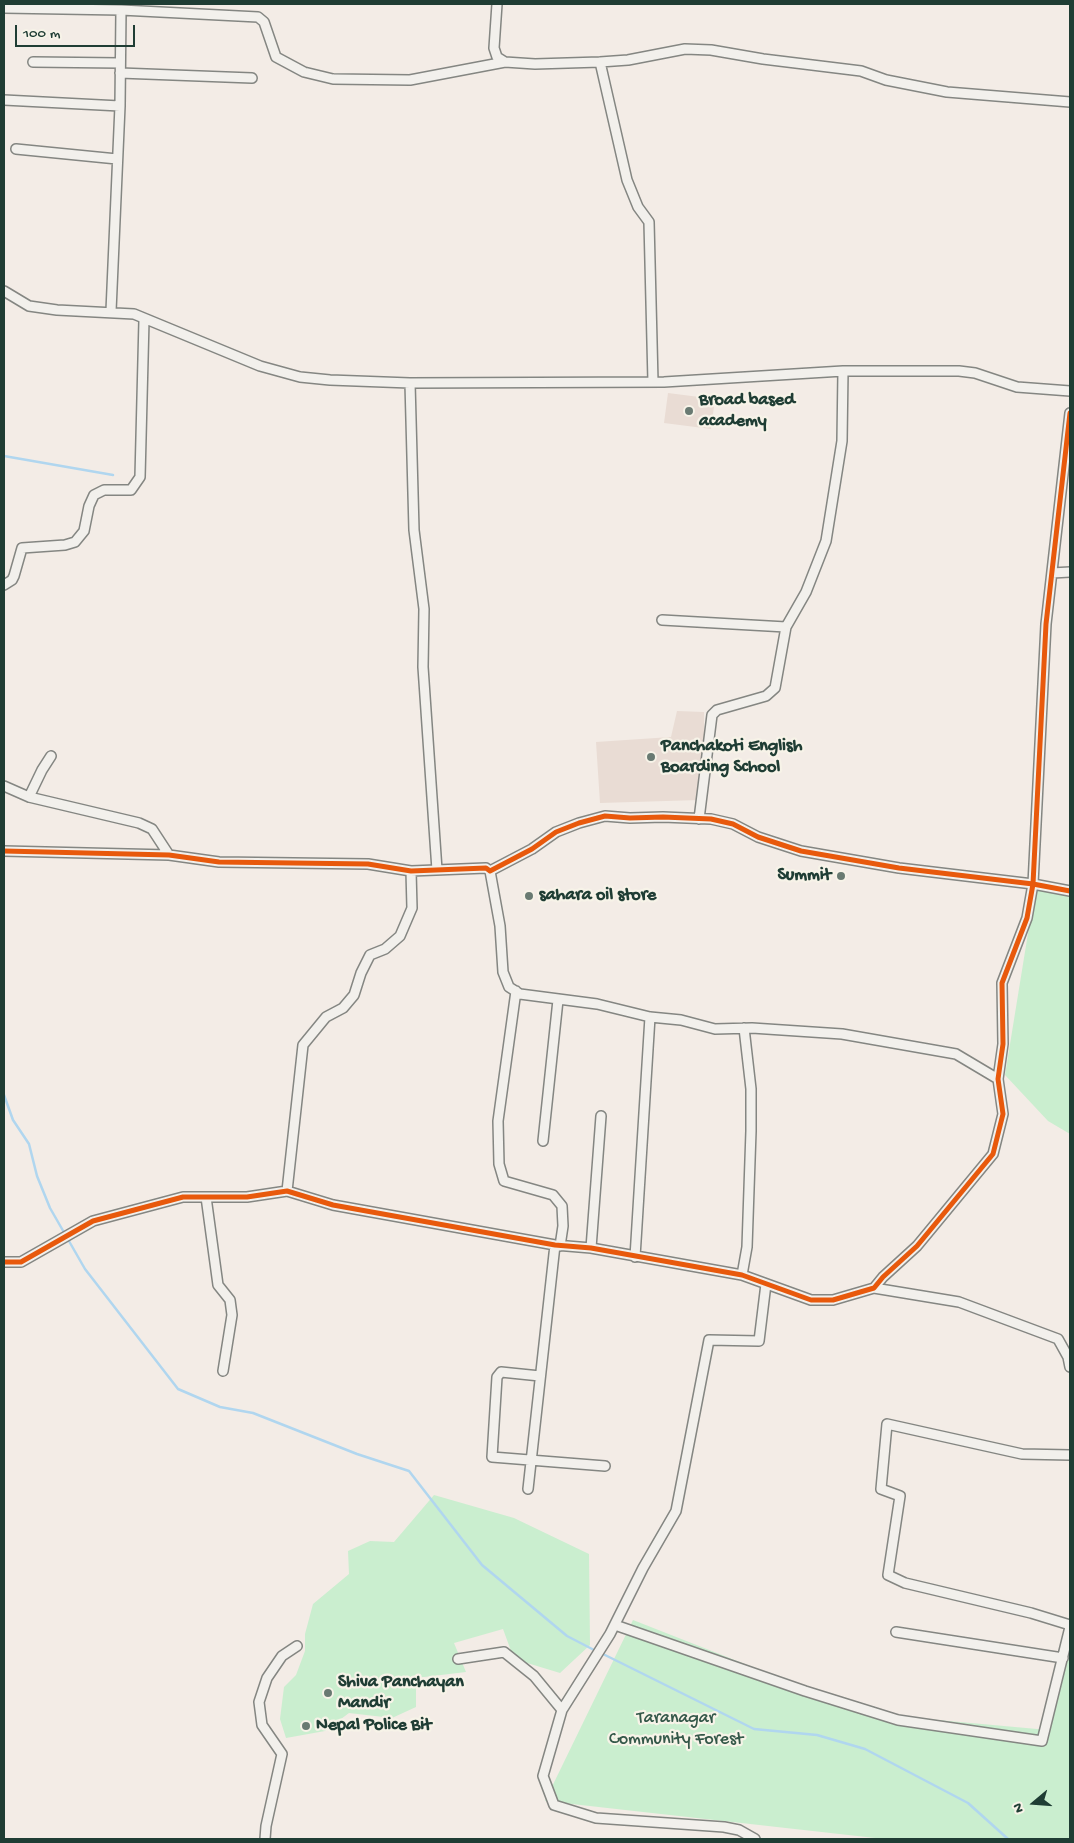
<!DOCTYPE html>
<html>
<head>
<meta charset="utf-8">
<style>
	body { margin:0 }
	#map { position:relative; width:1074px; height:1843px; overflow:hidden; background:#f3ece6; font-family:"Gochi Hand",sans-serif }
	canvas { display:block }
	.frame { position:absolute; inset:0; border:5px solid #1f3d34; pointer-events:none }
	.north { position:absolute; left:1009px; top:1778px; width:50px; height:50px; -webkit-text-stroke:4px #f7f3e8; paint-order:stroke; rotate:252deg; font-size:14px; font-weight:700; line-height:20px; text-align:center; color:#1f3d34 }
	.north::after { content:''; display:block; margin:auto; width:18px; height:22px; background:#1f3d34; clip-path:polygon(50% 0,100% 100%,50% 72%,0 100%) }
	.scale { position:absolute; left:15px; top:25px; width:120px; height:22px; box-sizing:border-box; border:2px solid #1f3d34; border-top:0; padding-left:6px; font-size:15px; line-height:18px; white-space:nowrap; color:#1f3d34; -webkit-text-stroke:4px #f7f3e8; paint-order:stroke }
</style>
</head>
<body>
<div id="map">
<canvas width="1074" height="1843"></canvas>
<div class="frame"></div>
<div class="north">N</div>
<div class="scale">100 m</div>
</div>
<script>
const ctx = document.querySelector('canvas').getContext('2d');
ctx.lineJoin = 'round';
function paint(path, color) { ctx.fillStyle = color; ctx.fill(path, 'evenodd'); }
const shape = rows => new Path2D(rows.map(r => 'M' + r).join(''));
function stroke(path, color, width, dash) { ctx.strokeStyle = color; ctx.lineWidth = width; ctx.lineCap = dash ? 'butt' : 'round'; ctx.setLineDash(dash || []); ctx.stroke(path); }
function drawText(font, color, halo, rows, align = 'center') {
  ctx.font = font + ' "Gochi Hand",sans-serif'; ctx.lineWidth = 4.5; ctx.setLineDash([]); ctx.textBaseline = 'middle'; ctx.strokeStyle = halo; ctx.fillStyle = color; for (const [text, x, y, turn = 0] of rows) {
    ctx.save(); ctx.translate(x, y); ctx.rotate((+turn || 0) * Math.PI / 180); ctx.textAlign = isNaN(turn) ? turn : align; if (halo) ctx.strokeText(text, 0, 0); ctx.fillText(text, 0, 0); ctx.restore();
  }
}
const built = shape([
	[668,393,715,399,711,429,664,423],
	[677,711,704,712,704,772,699,800,600,803,596,742,671,737]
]);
const green = shape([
	[1036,884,1070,890,1070,1134,1048,1121,1005,1075],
	[434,1495,514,1518,589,1554,590,1645,560,1673,514,1659,503,1629,454,1643,466,1672,416,1678,416,1707,392,1718,349,1713,325,1731,286,1738,280,1719,284,1687,296,1675,305,1651,305,1634,313,1604,349,1574,348,1551,370,1541,394,1542],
	[633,1620,872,1714,1048,1730,1070,1636,1070,1839,884,1839,545,1801]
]);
const stream = shape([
	[4,456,113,475],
	[4,1095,13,1120,29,1144,37,1176,50,1208,85,1269,178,1389,220,1407,253,1413,357,1454,409,1471,482,1565,567,1636,596,1651],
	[601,1653,754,1729,817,1735,865,1749,968,1803,1008,1839]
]);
const minor = shape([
	[497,4,494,48,497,57,505,62,535,64,600,62,628,60,685,49,711,50,763,59,861,71,886,80,947,92,1070,102],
	[4,8,121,10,258,17,264,22,276,57,304,72,333,79,410,80,505,62],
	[33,62,120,63],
	[600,62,627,180,638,207,649,222,653,382],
	[120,73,252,78],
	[4,100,120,106],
	[16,149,117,159],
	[4,291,29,306,57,310,134,314,260,366,300,377,330,380,410,383,664,382,843,371,959,371,975,373,1017,387,1070,391],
	[111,311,120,106,121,10],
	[410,383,414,530,424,609,423,667,437,870],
	[1052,573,1070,572],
	[4,585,12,580,14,576,22,548,65,545,75,542,84,531,89,506,94,495,104,490,131,490,140,477,144,320],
	[662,620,786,627],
	[4,786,29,797,139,823,152,829,169,855],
	[29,797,42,770,51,756],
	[699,819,712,715,717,710,766,696,775,688,786,627,806,592,826,541,842,441,843,371],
	[4,851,169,855,219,862,368,864,411,871,486,868,490,871,532,849,556,832,579,823,605,816,630,818,663,817,711,819,733,824,758,837,801,851,899,868,1033,884,1070,891],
	[490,871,500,926,503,972,509,987,520,994,597,1004,650,1017,681,1020,715,1029,752,1028,842,1034,956,1054,998,1079],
	[516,991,498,1121,499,1164,504,1181,553,1195,562,1206,563,1226,560,1246],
	[543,1141,558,1000],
	[287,1191,303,1045,326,1017,343,1008,354,995,361,973,370,955,385,949,400,936,412,908,411,871],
	[206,1197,218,1285,230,1300,232,1315,223,1371],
	[591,1248,601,1116],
	[635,1257,650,1017],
	[4,1262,21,1262,93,1221,183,1197,247,1197,287,1191,333,1205,555,1245,591,1248,742,1275,811,1300,833,1300,874,1288,883,1277,917,1246,993,1154,1003,1114,998,1079,1003,1044,1002,983,1027,918,1033,884,1046,624,1070,413],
	[742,1275,747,1247,751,1131,751,1089,744,1028],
	[874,1288,959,1302,1058,1339,1068,1357,1070,1367],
	[540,1376,501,1372,497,1377,492,1457,605,1466],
	[1070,1455,1022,1454,887,1424,881,1489,900,1496,888,1575,905,1583,1031,1613,1070,1625],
	[528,1489,555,1245],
	[615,1625,805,1691,898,1720,1042,1741,1070,1627],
	[896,1632,1063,1658],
	[458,1659,504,1652,534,1676,562,1710],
	[265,1839,266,1826,282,1754,262,1725,259,1702,267,1678,282,1656,297,1646],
	[755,1839,739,1830,724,1827,596,1818,554,1805,543,1776,562,1710,610,1634,643,1568,676,1511,709,1340,759,1341,766,1284]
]);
const cycleway = shape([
	[4,851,169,855,219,862,368,864,411,871,486,868,490,871,532,849,556,832,579,823,605,816,630,818,663,817,711,819,733,824,758,837,801,851,899,868,1033,884,1070,891],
	[4,1262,21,1262,93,1221,183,1197,247,1197,287,1191,333,1205,555,1245,591,1248,742,1275,811,1300,833,1300,874,1288,883,1277,917,1246,993,1154,1003,1114,998,1079,1003,1044,1002,983,1027,918,1033,884,1046,624,1070,413]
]);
const markers = [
	[689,411,5,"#697a72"],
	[651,757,5,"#697a72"],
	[841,876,5,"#697a72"],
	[529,896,5,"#697a72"],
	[328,1693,5,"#697a72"],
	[306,1726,5,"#697a72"]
];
const poiNames = [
	["Broad based",699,401],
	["academy",699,422],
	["Panchakoti English",661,747],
	["Boarding School",661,768],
	["Summit",831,876,"right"],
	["sahara oil store",539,896],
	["Shiva Panchayan",338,1683],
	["Mandir",338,1704],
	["Nepal Police Bit",316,1726]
];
const parkNames = [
	["Taranagar",676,1719],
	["Community Forest",676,1740]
];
paint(built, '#e9dcd4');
paint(green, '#caeecf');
stroke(stream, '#b0d6ef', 2.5);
stroke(minor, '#848682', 12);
stroke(minor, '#f2f0ec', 9);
stroke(cycleway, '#e8590c', 5);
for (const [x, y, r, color] of markers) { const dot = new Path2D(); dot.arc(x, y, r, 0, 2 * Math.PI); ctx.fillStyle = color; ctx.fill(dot); stroke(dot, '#f7f3e8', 2); }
drawText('bold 18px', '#1f3d34', '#f7f3e8', poiNames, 'left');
drawText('18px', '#345849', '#f7f3e8', parkNames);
</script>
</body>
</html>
